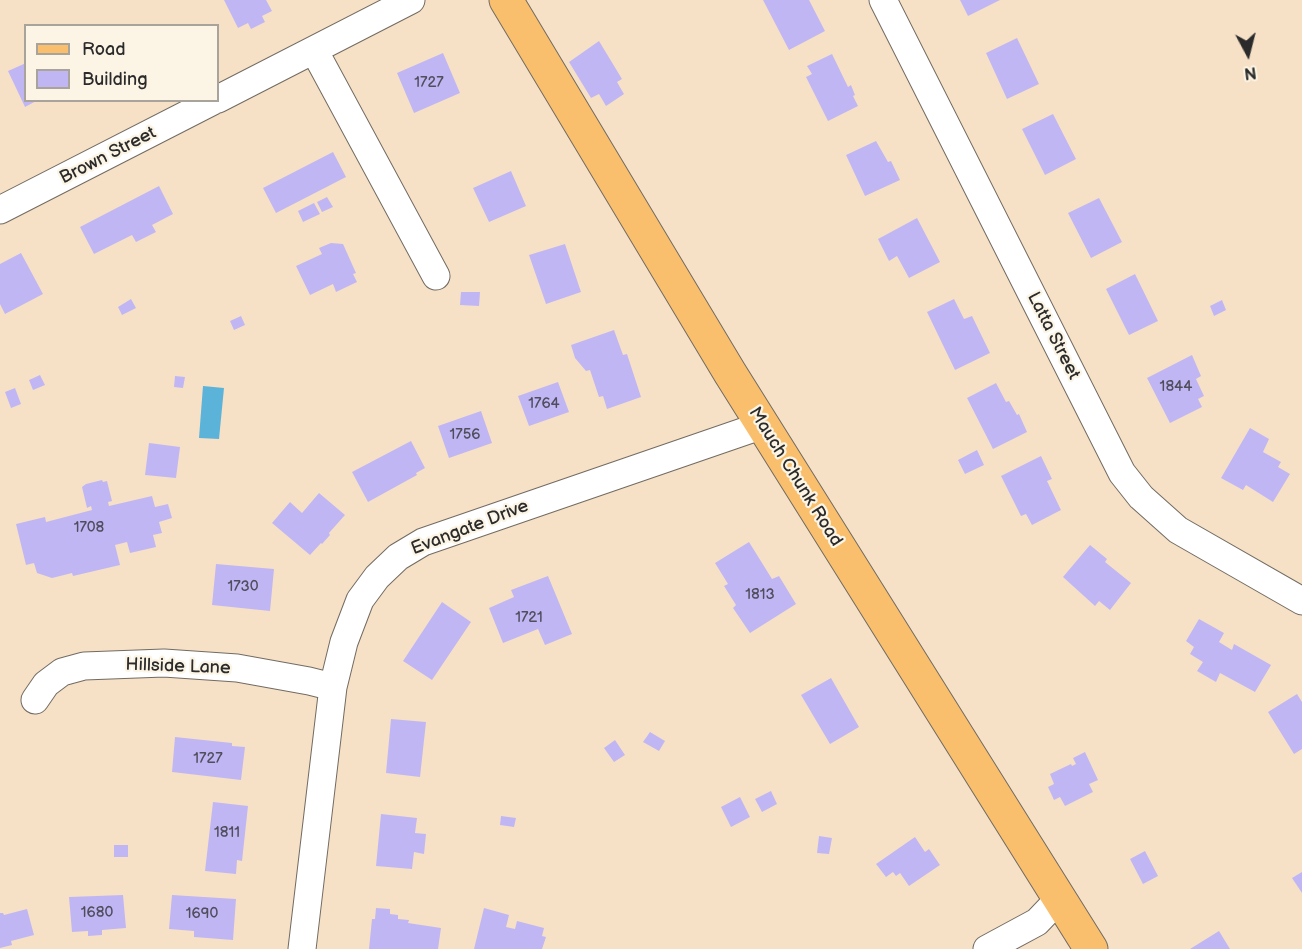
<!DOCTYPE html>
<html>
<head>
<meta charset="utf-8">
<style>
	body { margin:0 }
	#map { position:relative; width:1302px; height:949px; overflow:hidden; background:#f6e1c7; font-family:"Balsamiq Sans",sans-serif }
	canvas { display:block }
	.legend { position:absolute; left:24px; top:24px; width:195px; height:78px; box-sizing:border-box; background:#fcf5e5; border:2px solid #a8a49b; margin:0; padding:8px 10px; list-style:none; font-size:18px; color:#2b2b2b }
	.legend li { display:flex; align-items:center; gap:12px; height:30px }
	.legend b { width:30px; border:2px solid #a8a49b }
	.north { position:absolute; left:1218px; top:24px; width:60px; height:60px; -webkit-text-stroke:4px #fcf5e5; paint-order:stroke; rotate:173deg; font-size:16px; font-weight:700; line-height:24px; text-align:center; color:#2b2b2b }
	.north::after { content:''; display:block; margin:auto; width:21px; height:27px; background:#2b2b2b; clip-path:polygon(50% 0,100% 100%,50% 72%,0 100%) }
</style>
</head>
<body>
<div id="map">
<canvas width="1302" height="949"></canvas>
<ul class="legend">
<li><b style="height:8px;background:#f9bf6d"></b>Road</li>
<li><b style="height:16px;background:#c1b6f4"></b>Building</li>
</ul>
<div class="north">N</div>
</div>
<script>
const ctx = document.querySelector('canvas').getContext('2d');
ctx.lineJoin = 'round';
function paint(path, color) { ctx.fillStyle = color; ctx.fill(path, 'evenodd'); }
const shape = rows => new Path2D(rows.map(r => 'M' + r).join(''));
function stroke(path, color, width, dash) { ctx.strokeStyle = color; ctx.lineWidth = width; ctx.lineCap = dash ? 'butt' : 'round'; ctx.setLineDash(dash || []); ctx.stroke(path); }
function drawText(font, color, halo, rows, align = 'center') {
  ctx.font = font + ' "Balsamiq Sans",sans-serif'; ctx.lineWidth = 4.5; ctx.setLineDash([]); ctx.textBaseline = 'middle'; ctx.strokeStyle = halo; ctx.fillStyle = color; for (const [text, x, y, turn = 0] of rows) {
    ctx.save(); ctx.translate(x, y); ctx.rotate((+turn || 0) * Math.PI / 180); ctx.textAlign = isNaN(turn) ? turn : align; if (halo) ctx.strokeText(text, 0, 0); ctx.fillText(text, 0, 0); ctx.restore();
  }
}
const water = shape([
	[203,386,224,388,219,439,199,438]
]);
const building = shape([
	[224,0,266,0,272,11,262,16,265,22,251,29,248,23,238,28],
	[763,0,809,0,825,31,789,50],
	[960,0,1000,0,968,16],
	[1017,38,1039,84,1007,99,986,53],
	[599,41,622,79,617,82,624,94,606,106,599,94,591,98,569,62],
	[443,53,460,93,414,113,397,73],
	[832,54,848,87,851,85,855,95,853,96,858,106,828,121,806,77,812,74,807,66],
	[26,63,26,100,38,100,25,107,8,71],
	[1053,114,1076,159,1045,175,1022,129],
	[876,141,888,162,891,161,900,180,865,196,846,155],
	[333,152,346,177,276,213,263,188],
	[511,171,526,206,489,222,473,188],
	[159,186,173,214,152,225,156,232,136,242,132,235,94,254,80,227],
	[327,197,333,207,322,212,317,202],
	[1099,198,1122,242,1091,258,1068,213],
	[314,203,320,214,303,222,298,211],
	[917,218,940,262,909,278,897,256,889,261,878,239],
	[331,243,343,244,356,273,353,274,357,282,336,292,333,284,310,295,296,266,322,254,319,248],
	[565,244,581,292,546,304,529,255],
	[21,253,43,294,5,314,0,304,0,264],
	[1135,274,1158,321,1129,335,1106,289],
	[461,292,480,292,479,306,460,305],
	[131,299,136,308,122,315,118,307],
	[954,299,964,319,972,316,990,353,955,370,927,312],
	[1222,300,1226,310,1214,316,1210,306],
	[241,316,245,325,234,330,230,321],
	[614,330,623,355,627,354,641,397,607,409,603,396,599,397,590,370,586,371,575,358,571,345],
	[1192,355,1201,376,1196,379,1204,396,1198,399,1202,407,1170,423,1147,378],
	[40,375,45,385,33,390,29,380],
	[175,376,185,377,183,388,174,387],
	[558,382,569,412,529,426,518,396],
	[996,383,1006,402,1009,401,1017,415,1019,414,1027,432,993,449,967,398],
	[15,388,21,404,11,408,5,392],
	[481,411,492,443,449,458,438,426],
	[1250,428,1269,439,1263,452,1281,462,1278,467,1290,474,1273,502,1246,485,1243,490,1221,478],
	[411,441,425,468,416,473,417,475,368,502,352,472],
	[149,443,180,447,176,478,145,475],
	[977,450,984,465,965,474,958,460],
	[1041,456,1052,479,1047,481,1061,510,1032,525,1026,514,1021,516,1001,476],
	[102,480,103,482,107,481,112,501,108,502,109,506,152,496,155,507,168,504,172,518,159,522,162,533,153,535,156,547,130,553,127,542,115,545,120,565,73,576,72,573,52,578,37,573,34,563,26,565,16,524,45,517,46,522,92,510,91,506,87,508,82,487,86,484],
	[319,493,345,515,329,533,330,535,322,544,321,543,310,555,272,523,290,502,302,513],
	[749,542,772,579,779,576,796,604,750,633,733,608,736,605,724,586,728,584,715,563],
	[1090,545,1107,559,1105,562,1131,583,1110,610,1099,601,1095,606,1063,577],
	[216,564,274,569,270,611,212,605],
	[548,576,572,634,545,645,538,629,503,643,489,608,514,597,511,590],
	[442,602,471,622,432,680,403,661],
	[1199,619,1224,633,1219,642,1232,650,1234,644,1271,665,1255,692,1220,673,1216,682,1197,671,1203,662,1190,654,1194,647,1186,641],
	[831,678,859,727,830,744,801,695],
	[1297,694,1302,702,1302,749,1294,754,1268,712],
	[391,719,426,722,420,777,386,773],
	[650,732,665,741,659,751,643,742],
	[175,737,232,743,232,746,245,747,241,780,172,772],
	[615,740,625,755,614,762,604,748],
	[1085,752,1098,780,1089,784,1093,792,1065,806,1060,797,1054,800,1048,787,1054,784,1050,774,1071,764,1072,766,1076,764,1073,758],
	[771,791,777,804,762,812,755,799],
	[740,797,750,817,731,827,721,807],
	[213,802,248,806,242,861,237,860,236,874,205,871],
	[381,814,417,818,415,833,426,834,424,854,414,852,412,869,376,866],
	[501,816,516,818,514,827,500,825],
	[819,836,832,838,829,854,817,853],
	[915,837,925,852,929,849,940,865,909,886,900,873,896,876,893,872,886,877,876,864],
	[114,845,128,845,128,857,114,857],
	[1145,851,1158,876,1143,884,1130,859],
	[1302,872,1302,893,1292,878],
	[123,895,126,928,102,930,102,935,88,936,88,931,72,932,69,897],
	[172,895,236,899,233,940,194,937,194,931,169,929],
	[376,908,390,909,390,914,398,915,398,919,409,920,408,923,441,928,438,949,369,949,372,919,375,919],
	[484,908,509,915,506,927,515,929,517,921,544,928,542,936,546,937,542,949,474,949],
	[27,909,34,935,11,941,12,945,0,948,0,913,3,913,4,915],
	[1219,931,1230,949,1190,949]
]);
const minor = shape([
	[883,0,1122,473,1141,497,1178,530,1302,601],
	[314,50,436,276],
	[218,99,411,0],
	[0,210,215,100],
	[35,700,46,684,62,672,84,666,164,663,237,668,309,681,333,687],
	[302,949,333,687,344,642,360,600,377,577,398,557,423,542,763,425],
	[987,949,1037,922,1059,899]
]);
const major = shape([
	[506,0,730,373,1091,949]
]);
const numberNames = [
	["1727",429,83],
	["1844",1176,387],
	["1764",544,404],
	["1756",465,435],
	["1708",89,528],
	["1730",243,587],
	["1813",760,595],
	["1721",529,618],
	["1727",208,759],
	["1811",227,833],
	["1680",97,913],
	["1690",202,914]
];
const streetNames = [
	["Brown Street",108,156,-27],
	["Latta Street",1053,336,63],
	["Mauch Chunk Road",795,477,58],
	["Evangate Drive",470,528,-21],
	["Hillside Lane",178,667,2]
];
paint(water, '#5cb3d9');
paint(building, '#c1b6f4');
stroke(minor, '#726b62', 29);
stroke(major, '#726b62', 35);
stroke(minor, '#fff', 27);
stroke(major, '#f9bf6d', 33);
drawText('15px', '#504e5d', null, numberNames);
drawText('18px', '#2b2b2b', '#fcf5e5', streetNames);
</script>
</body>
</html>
